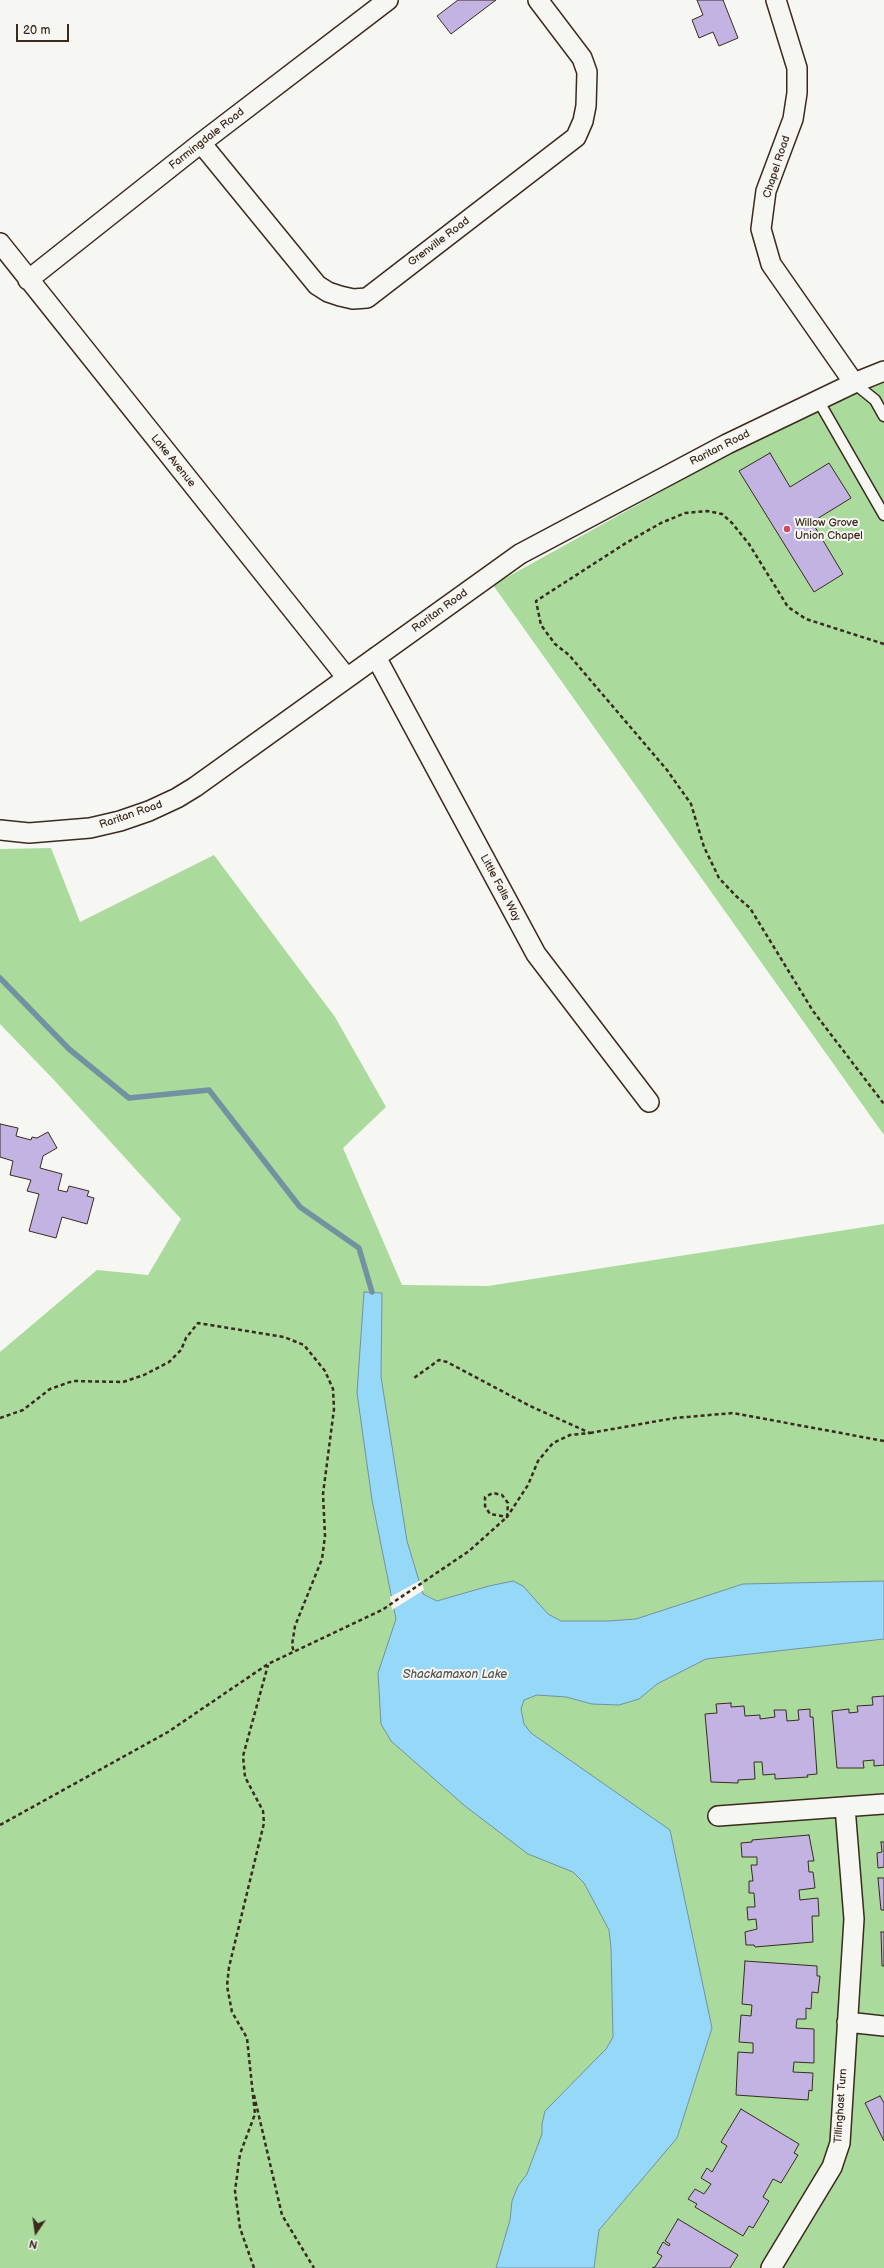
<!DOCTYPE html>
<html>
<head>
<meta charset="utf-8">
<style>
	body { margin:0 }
	#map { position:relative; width:884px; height:2268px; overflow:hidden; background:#f6f6f2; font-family:"Balsamiq Sans",sans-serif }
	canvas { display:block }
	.north { position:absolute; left:16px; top:2212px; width:40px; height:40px; -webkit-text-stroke:3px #f6f6f2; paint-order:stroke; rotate:193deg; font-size:11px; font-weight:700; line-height:16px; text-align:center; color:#3b2a1e }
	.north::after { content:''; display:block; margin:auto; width:14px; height:18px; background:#3b2a1e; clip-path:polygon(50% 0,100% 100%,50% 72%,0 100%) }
	.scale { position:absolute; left:16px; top:24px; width:53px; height:18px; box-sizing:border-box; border:2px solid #3b2a1e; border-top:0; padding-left:5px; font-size:12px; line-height:14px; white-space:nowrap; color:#3b2a1e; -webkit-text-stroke:3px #f6f6f2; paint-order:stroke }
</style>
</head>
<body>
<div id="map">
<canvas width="884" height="2268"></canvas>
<div class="north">N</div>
<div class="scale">20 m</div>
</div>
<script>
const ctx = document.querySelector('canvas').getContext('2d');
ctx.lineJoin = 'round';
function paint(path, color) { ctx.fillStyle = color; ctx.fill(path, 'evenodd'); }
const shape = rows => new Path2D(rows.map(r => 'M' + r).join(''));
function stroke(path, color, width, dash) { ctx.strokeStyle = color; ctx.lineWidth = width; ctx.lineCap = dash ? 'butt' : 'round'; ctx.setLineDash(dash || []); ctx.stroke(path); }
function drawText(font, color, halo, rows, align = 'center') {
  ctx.font = font + ' "Balsamiq Sans",sans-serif'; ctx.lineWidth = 4; ctx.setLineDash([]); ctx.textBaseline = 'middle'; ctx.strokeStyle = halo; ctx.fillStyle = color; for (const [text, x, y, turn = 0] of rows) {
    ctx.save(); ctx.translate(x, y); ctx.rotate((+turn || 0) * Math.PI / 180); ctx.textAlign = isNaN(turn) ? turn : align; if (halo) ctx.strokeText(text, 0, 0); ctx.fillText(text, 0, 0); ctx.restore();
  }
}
const green = shape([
	[884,368,884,1135,493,585],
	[51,848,80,922,214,855,335,1017,386,1107,343,1148,402,1285,488,1286,884,1224,884,2268,0,2268,0,1352,97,1270,148,1275,181,1219,54,1080,0,1024,0,849]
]);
const water = shape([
	[364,1292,382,1293,381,1377,407,1541,423,1594,437,1601,489,1586,513,1581,523,1586,548,1614,561,1621,608,1621,636,1619,743,1584,884,1581,884,1639,706,1659,657,1684,639,1699,619,1705,592,1704,566,1697,537,1695,524,1700,521,1709,524,1724,531,1733,670,1830,712,2028,677,2138,599,2230,594,2268,496,2268,510,2220,512,2201,518,2186,527,2174,542,2134,542,2124,545,2111,606,2049,613,2037,611,1948,609,1930,584,1883,573,1872,528,1854,465,1806,391,1741,381,1724,378,1673,396,1619,372,1500,357,1393,364,1292]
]);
const pier = shape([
	[421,1580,424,1590,392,1610,390,1597]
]);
const stream = shape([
	[0,978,69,1049,129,1098,209,1090,300,1207,359,1248,372,1292]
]);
const building = shape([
	[458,0,496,0,451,34,437,16,458,0],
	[697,0,723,0,738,38,719,46,713,32,699,38,692,20,703,15,697,0],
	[770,453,790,487,829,463,851,498,812,522,843,574,814,592,739,471,770,453],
	[0,1124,18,1128,16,1136,31,1140,32,1137,37,1138,48,1132,57,1148,43,1156,40,1168,62,1174,58,1190,67,1192,69,1186,89,1191,87,1196,94,1198,87,1224,62,1217,56,1238,29,1231,39,1194,27,1191,31,1180,10,1175,13,1161,0,1157,0,1124],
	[884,1696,884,1765,874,1766,874,1760,863,1761,864,1768,837,1768,832,1711,849,1709,849,1713,858,1712,857,1706,873,1705,872,1697,884,1696],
	[731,1703,731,1707,744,1706,745,1716,760,1715,760,1719,775,1717,774,1710,786,1710,787,1721,799,1720,798,1710,810,1709,810,1717,813,1717,817,1774,807,1775,808,1777,775,1779,775,1774,763,1775,762,1762,754,1762,755,1779,738,1780,738,1783,711,1782,705,1714,717,1713,716,1704,731,1703],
	[809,1835,814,1861,808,1861,809,1872,813,1872,815,1888,799,1890,800,1900,818,1898,819,1916,812,1916,813,1942,755,1947,754,1945,746,1945,745,1932,757,1929,756,1919,748,1920,747,1907,755,1907,754,1893,749,1893,749,1881,753,1881,751,1865,757,1865,757,1857,742,1857,741,1843,752,1842,752,1840,809,1835],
	[881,1842,884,1842,884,1867,878,1868,877,1853,882,1852,881,1842],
	[878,1878,884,1878,884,1910,881,1910,878,1878],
	[881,1932,884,1932,884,1966,882,1966,881,1932],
	[745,1961,817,1966,817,1976,820,1976,818,1993,812,1992,811,2009,806,2008,806,2019,797,2019,796,2028,814,2029,814,2063,794,2062,793,2072,813,2073,812,2091,809,2090,808,2100,736,2095,738,2052,753,2053,753,2043,739,2042,741,2015,751,2016,752,2005,742,2004,745,1961],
	[880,2096,884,2103,884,2141,865,2103,880,2096],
	[741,2109,799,2144,794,2153,798,2155,781,2183,773,2179,763,2197,769,2201,753,2228,749,2226,743,2236,695,2207,697,2204,688,2199,695,2189,704,2194,711,2184,701,2178,707,2168,712,2172,727,2146,721,2142,741,2109],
	[678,2219,738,2255,730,2268,652,2268,655,2267,662,2256,657,2253,663,2242,669,2246,670,2244,665,2241,678,2219]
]);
const path = shape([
	[884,644,806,619,788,607,749,544,732,523,722,514,707,511,685,513,661,523,626,543,536,601,541,625,555,644,569,655,667,770,691,804,704,847,719,878,736,896,750,908,813,1011,884,1104],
	[0,1418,23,1410,50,1389,73,1381,123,1382,144,1375,169,1362,181,1350,186,1338,198,1323,284,1337,304,1345,325,1371,333,1389,334,1409,323,1494,325,1536,322,1559,295,1626,292,1645,294,1653],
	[590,1433,675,1418,733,1413,884,1441],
	[0,1825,168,1732,268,1664,382,1610,469,1551,507,1517,508,1503,502,1495,493,1493,485,1497,485,1506,490,1514,507,1517,528,1485,538,1461,553,1443,570,1435,590,1433,530,1406,447,1362,439,1360,414,1378],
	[254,2095,282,2215,314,2268],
	[254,2268,240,2228,235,2191,240,2154,255,2114,252,2086,247,2038,232,2012,227,1986,229,1967,264,1823,263,1811,245,1777,243,1756,268,1665]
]);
const service = shape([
	[854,383,875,400,884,416],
	[818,400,884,515]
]);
const minor = shape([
	[776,0,797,68,797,93,793,119,766,191,761,229,771,264,854,383],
	[201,143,317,285,328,292,340,296,353,299,367,298,576,137,583,121,586,106,587,72,582,58,538,0],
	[0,243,347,678],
	[28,280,201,143,388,0],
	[376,657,536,954,649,1102],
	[0,830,29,833,90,828,120,821,149,811,177,798,195,787,520,554,727,444,854,383,884,371],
	[718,1816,884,1804],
	[847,2022,884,2026],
	[771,2268,832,2167,840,2143,854,1919,845,1807]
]);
const markers = [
	[787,529,4,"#d1495b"]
];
const streetNames = [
	["Farmingdale Road",207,139,-38],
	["Chapel Road",777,167,-72],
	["Grenville Road",439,242,-37],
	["Raritan Road",720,448,-27],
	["Lake Avenue",173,461,51],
	["Raritan Road",440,611,-36],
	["Raritan Road",131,815,-19],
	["Little Falls Way",500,888,62],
	["Tillinghast Turn",841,2106,-86]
];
const poiNames = [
	["Willow Grove",795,523],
	["Union Chapel",795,536]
];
const waterNames = [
	["Shackamaxon Lake",455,1675]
];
paint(green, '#aadb9c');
paint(water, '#96d8f8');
stroke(water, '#7292a1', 1);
paint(pier, '#f6f6f2');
stroke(stream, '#7292a1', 5.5);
paint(building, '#c2b3e3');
stroke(building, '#3b2a1e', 1);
stroke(service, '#3b2a1e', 13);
stroke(minor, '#3b2a1e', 22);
stroke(path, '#3b2a1e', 2.5, [4, 3]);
stroke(service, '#f6f6f2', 10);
stroke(minor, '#f6f6f2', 19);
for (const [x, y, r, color] of markers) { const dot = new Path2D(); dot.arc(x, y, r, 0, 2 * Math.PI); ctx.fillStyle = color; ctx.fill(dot); stroke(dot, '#f6f6f2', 1.5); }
drawText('11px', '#3b2a1e', '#f6f6f2', streetNames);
drawText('11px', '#3b2a1e', '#f6f6f2', poiNames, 'left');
drawText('italic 12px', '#525654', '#f6f6f2', waterNames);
</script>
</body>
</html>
